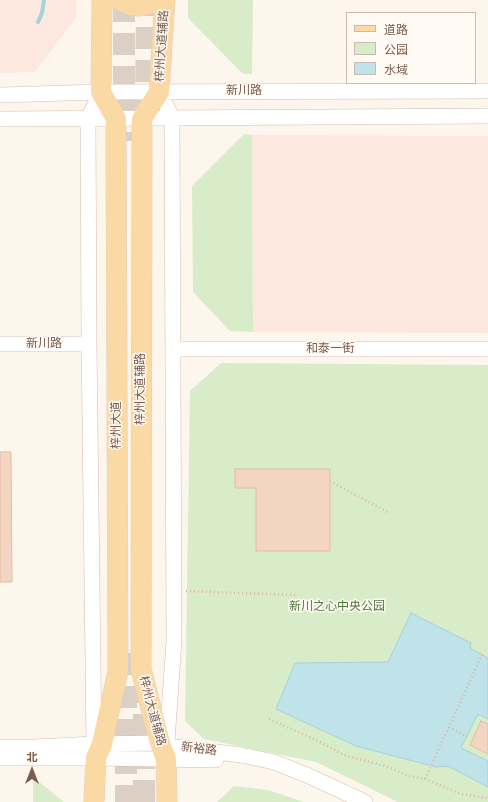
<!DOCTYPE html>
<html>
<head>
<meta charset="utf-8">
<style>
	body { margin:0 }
	#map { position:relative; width:488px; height:802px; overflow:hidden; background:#fdf6ec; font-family:Karla,"Noto Sans SC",sans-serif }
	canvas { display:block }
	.legend { position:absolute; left:346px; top:12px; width:130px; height:72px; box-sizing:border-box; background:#fffaf3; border:1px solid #cabbb1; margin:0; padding:5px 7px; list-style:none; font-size:12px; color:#7a5c4d }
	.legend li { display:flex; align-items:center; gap:8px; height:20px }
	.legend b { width:20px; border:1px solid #cabbb1 }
	.north { position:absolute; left:12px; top:750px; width:40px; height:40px; -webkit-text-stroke:3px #fffaf3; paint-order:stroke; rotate:0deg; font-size:11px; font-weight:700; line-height:16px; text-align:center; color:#7a5c4d }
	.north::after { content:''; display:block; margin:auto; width:14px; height:18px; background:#7a5c4d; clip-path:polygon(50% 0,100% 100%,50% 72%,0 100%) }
</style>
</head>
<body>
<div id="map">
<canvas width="488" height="802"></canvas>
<ul class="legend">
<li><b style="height:5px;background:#fbd9a5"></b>道路</li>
<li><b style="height:11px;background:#d8ecc9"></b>公园</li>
<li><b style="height:11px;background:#bfe3e8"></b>水域</li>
</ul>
<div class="north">北</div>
</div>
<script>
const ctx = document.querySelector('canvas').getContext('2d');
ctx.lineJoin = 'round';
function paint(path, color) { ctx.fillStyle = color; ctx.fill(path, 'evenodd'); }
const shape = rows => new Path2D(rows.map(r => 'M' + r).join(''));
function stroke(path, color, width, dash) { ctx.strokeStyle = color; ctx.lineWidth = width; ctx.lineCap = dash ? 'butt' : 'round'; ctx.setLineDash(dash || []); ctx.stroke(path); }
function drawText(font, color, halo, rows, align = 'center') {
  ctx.font = font + ' Karla,"Noto Sans SC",sans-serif'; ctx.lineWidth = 3; ctx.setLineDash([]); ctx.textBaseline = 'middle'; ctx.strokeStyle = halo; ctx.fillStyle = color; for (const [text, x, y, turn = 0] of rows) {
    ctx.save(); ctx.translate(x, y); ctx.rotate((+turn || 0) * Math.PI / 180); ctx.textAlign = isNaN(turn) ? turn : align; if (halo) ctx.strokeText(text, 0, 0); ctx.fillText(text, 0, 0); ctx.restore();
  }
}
const commercial = shape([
	[0,0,76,0,76,18,35,72,0,73],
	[252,135,488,136,488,333,253,332]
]);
const green = shape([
	[188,0,253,0,252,74,243,74,188,18],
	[244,134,252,135,253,332,230,331,193,292,192,186],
	[221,363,488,365,488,802,398,802,316,762,204,739,185,721,190,391],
	[33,780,38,781,64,802,33,802],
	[234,786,268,790,304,802,217,802]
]);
const water = shape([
	[411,613,471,643,470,648,488,658,488,719,478,714,461,748,488,761,488,787,448,766,436,767,356,746,276,709,295,663,388,662,411,613]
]);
const stream = shape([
	[38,22,42,13,44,0]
]);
const building = shape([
	[0,452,11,452,12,582,0,582,0,452],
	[235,469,330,469,330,551,256,551,256,488,235,488,235,469],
	[481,721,488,724,488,754,470,745,481,721]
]);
const highwayTunnel = shape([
	[124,0,124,141],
	[146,115,147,0],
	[126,653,126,802],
	[144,802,144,693]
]);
const path = shape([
	[330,481,389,513],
	[186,591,296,595],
	[269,719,316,740,344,755,388,767,409,776,425,779,461,794,488,798],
	[449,727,467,737],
	[425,779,482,655]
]);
const minor = shape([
	[159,92,172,117,174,641,166,755],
	[0,95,101,92,488,91],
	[0,119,488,116],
	[0,344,89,344],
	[173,349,488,349],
	[0,747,34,747,94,744,160,743,167,746,241,755,274,762,309,776,365,802],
	[95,754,94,744,89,344,88,119,101,92],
	[0,758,96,758,216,760]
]);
const major = shape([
	[119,0,130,5,139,6,152,3,154,0],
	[165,0,159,92,142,119,141,669,160,743,166,759,167,802],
	[94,802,96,758,102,744,118,671,116,119,101,92,102,0]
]);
const streetNames = [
	["梓州大道辅路",162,46,-86],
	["新川路",244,91],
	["新川路",44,344],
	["和泰一街",330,349],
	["梓州大道辅路",141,389,-90],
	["梓州大道",117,425,-90],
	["梓州大道辅路",152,711,75],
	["新裕路",199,749,7]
];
const parkNames = [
	["新川之心中央公园",337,607]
];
paint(commercial, '#fde8e0');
paint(green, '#d8ecc9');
paint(water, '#bfe3e8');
stroke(water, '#a5d3da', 1);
stroke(stream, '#a5d3da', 4);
paint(building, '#f3d5c3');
stroke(building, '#e6bba3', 1);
stroke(highwayTunnel, '#dcd0c4', 22, [22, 11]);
stroke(minor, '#d1beb0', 16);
stroke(major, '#dad1cd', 21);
stroke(path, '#d9b8a5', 2.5, [1, 3]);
stroke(minor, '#fff', 15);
stroke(major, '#fbd9a5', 20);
drawText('12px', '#7a5c4d', '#fffaf3', streetNames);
drawText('12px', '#537a41', '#fffaf3', parkNames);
</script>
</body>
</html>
